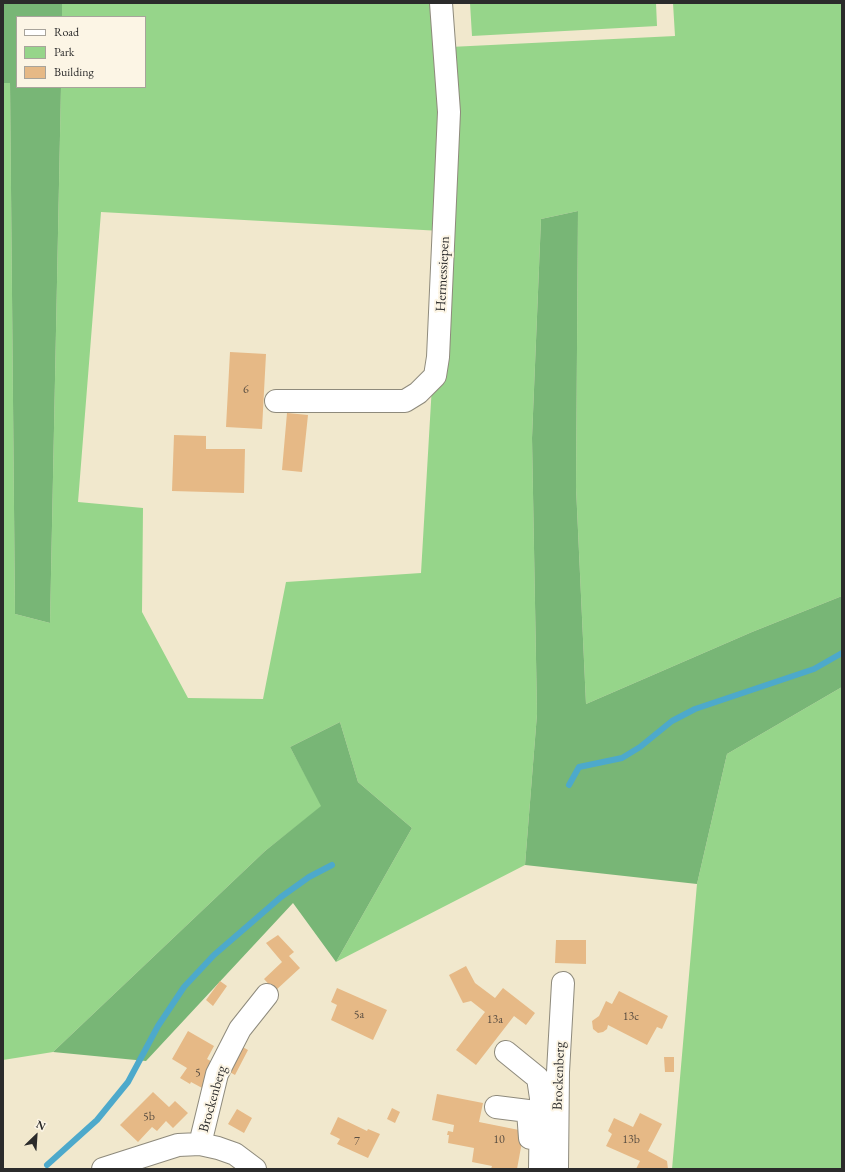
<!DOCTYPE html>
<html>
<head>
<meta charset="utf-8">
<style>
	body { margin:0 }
	#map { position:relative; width:845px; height:1172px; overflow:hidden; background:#f1e8cd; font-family:"EB Garamond",serif }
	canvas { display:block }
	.frame { position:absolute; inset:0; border:4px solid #2b2b2b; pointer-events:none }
	.legend { position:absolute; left:16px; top:16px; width:130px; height:72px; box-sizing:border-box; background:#fcf5e5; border:1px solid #a8a49b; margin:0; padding:5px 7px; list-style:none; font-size:12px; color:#2b2b2b }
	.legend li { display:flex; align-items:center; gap:8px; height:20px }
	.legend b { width:20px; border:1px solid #a8a49b }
	.north { position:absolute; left:16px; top:1116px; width:40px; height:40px; -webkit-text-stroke:3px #fcf5e5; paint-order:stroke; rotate:25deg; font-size:11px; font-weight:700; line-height:16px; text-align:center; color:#2b2b2b }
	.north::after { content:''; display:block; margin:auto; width:14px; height:18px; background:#2b2b2b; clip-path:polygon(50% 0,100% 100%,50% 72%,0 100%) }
</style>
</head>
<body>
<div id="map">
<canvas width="845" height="1172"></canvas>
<div class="frame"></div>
<ul class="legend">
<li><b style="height:5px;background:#fff"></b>Road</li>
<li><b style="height:11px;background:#96d58a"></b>Park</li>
<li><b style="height:11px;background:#e6b986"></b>Building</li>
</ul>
<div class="north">N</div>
</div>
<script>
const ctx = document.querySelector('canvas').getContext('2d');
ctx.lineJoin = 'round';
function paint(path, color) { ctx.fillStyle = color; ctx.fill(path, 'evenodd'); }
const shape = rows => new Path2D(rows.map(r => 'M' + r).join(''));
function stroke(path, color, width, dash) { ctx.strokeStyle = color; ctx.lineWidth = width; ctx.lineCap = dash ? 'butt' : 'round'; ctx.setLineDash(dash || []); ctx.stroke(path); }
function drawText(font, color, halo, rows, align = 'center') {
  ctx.font = font + ' "EB Garamond",serif'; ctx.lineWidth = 4; ctx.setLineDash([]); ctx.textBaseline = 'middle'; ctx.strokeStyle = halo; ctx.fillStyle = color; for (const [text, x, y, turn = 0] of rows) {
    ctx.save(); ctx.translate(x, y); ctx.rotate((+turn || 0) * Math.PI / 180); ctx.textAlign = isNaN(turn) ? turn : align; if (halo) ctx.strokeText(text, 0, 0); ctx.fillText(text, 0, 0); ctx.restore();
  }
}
const green = shape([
	[62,3,434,3,450,47,675,36,673,3,842,3,842,596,752,632,586,704,576,487,578,211,541,219,532,438,537,714,525,865,336,962,412,828,358,782,340,722,290,747,322,806,265,851,53,1052,3,1060,3,83,10,82,15,614,50,623,61,87,145,87,145,17,62,17],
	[101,212,441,231,421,573,286,582,263,699,188,698,142,612,143,508,78,502],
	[470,3,656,3,657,26,472,36],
	[842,687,842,1169,672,1169,697,884,727,754]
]);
const forest = shape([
	[3,3,62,3,62,17,17,17,17,87,61,87,50,623,15,614,10,83,3,83],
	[578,211,576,487,586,704,752,632,842,596,842,687,727,754,697,884,525,865,537,714,532,438,541,219],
	[340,722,358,782,412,828,336,962,293,903,146,1061,53,1052,265,851,321,806,290,747]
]);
const stream = shape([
	[569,785,579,767,622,758,640,747,672,721,695,709,814,669,842,653],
	[47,1165,97,1120,128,1082,158,1026,184,987,214,955,281,897,309,877,332,865]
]);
const building = shape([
	[230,352,266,354,262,429,226,427],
	[287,413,308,415,302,472,282,470],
	[174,435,206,436,206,449,245,449,244,493,172,491],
	[278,935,294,952,289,956,300,968,275,991,264,979,282,962,266,943],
	[556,940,586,940,586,964,555,963],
	[466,966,475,983,495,998,503,988,535,1013,526,1025,514,1016,476,1065,456,1050,485,1012,471,1001,463,1003,449,975],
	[220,981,227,986,213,1006,206,1000],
	[337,988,387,1010,373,1040,331,1020,337,1005,331,1002],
	[619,991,668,1016,662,1029,657,1027,647,1045,608,1025,607,1029,603,1032,598,1033,593,1029,592,1021,599,1016,606,1001,612,1004],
	[188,1031,214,1046,207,1059,218,1065,204,1089,191,1082,190,1084,180,1078,187,1068,172,1059],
	[239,1045,248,1050,235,1075,226,1070],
	[664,1057,674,1057,674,1072,665,1072],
	[153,1092,169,1107,175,1101,188,1113,173,1128,166,1121,157,1131,152,1127,138,1142,120,1125],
	[437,1094,483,1103,479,1122,524,1131,517,1169,491,1169,492,1166,472,1162,474,1148,448,1143,449,1135,447,1135,448,1131,453,1132,454,1125,432,1120],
	[392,1108,400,1112,395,1123,387,1119],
	[237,1109,252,1118,244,1133,228,1124],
	[640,1113,662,1124,648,1151,667,1161,668,1169,636,1169,640,1161,606,1146,612,1134,608,1131,614,1118,633,1127],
	[338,1117,367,1131,368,1129,380,1134,368,1158,337,1144,340,1139,330,1134]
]);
const minor = shape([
	[276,401,405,401,418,393,435,376,438,357,449,112,441,3],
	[506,1052,538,1078,541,1098,540,1169],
	[496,1107,528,1111,530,1138],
	[200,1144,217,1074,240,1029,267,995],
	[103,1169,178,1145,200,1144,218,1148,235,1154,255,1169],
	[557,1169,558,1072,563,983]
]);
const numberNames = [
	["6",246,390],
	["5a",359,1015],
	["13c",631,1017],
	["13a",495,1020],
	["5",198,1073],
	["5b",149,1117],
	["10",499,1140],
	["13b",631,1140],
	["7",357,1142]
];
const streetNames = [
	["Hermessiepen",443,274,-87],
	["Brockenberg",559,1076,-88],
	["Brockenberg",213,1099,-74]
];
paint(green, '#96d58a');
paint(forest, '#78b676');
stroke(stream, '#4da9cb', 6);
paint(building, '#e6b986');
stroke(minor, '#8e8a7c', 24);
stroke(minor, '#fff', 22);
drawText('12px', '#5a4e42', null, numberNames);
drawText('14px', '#2b2b2b', '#fcf5e5', streetNames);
</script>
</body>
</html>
